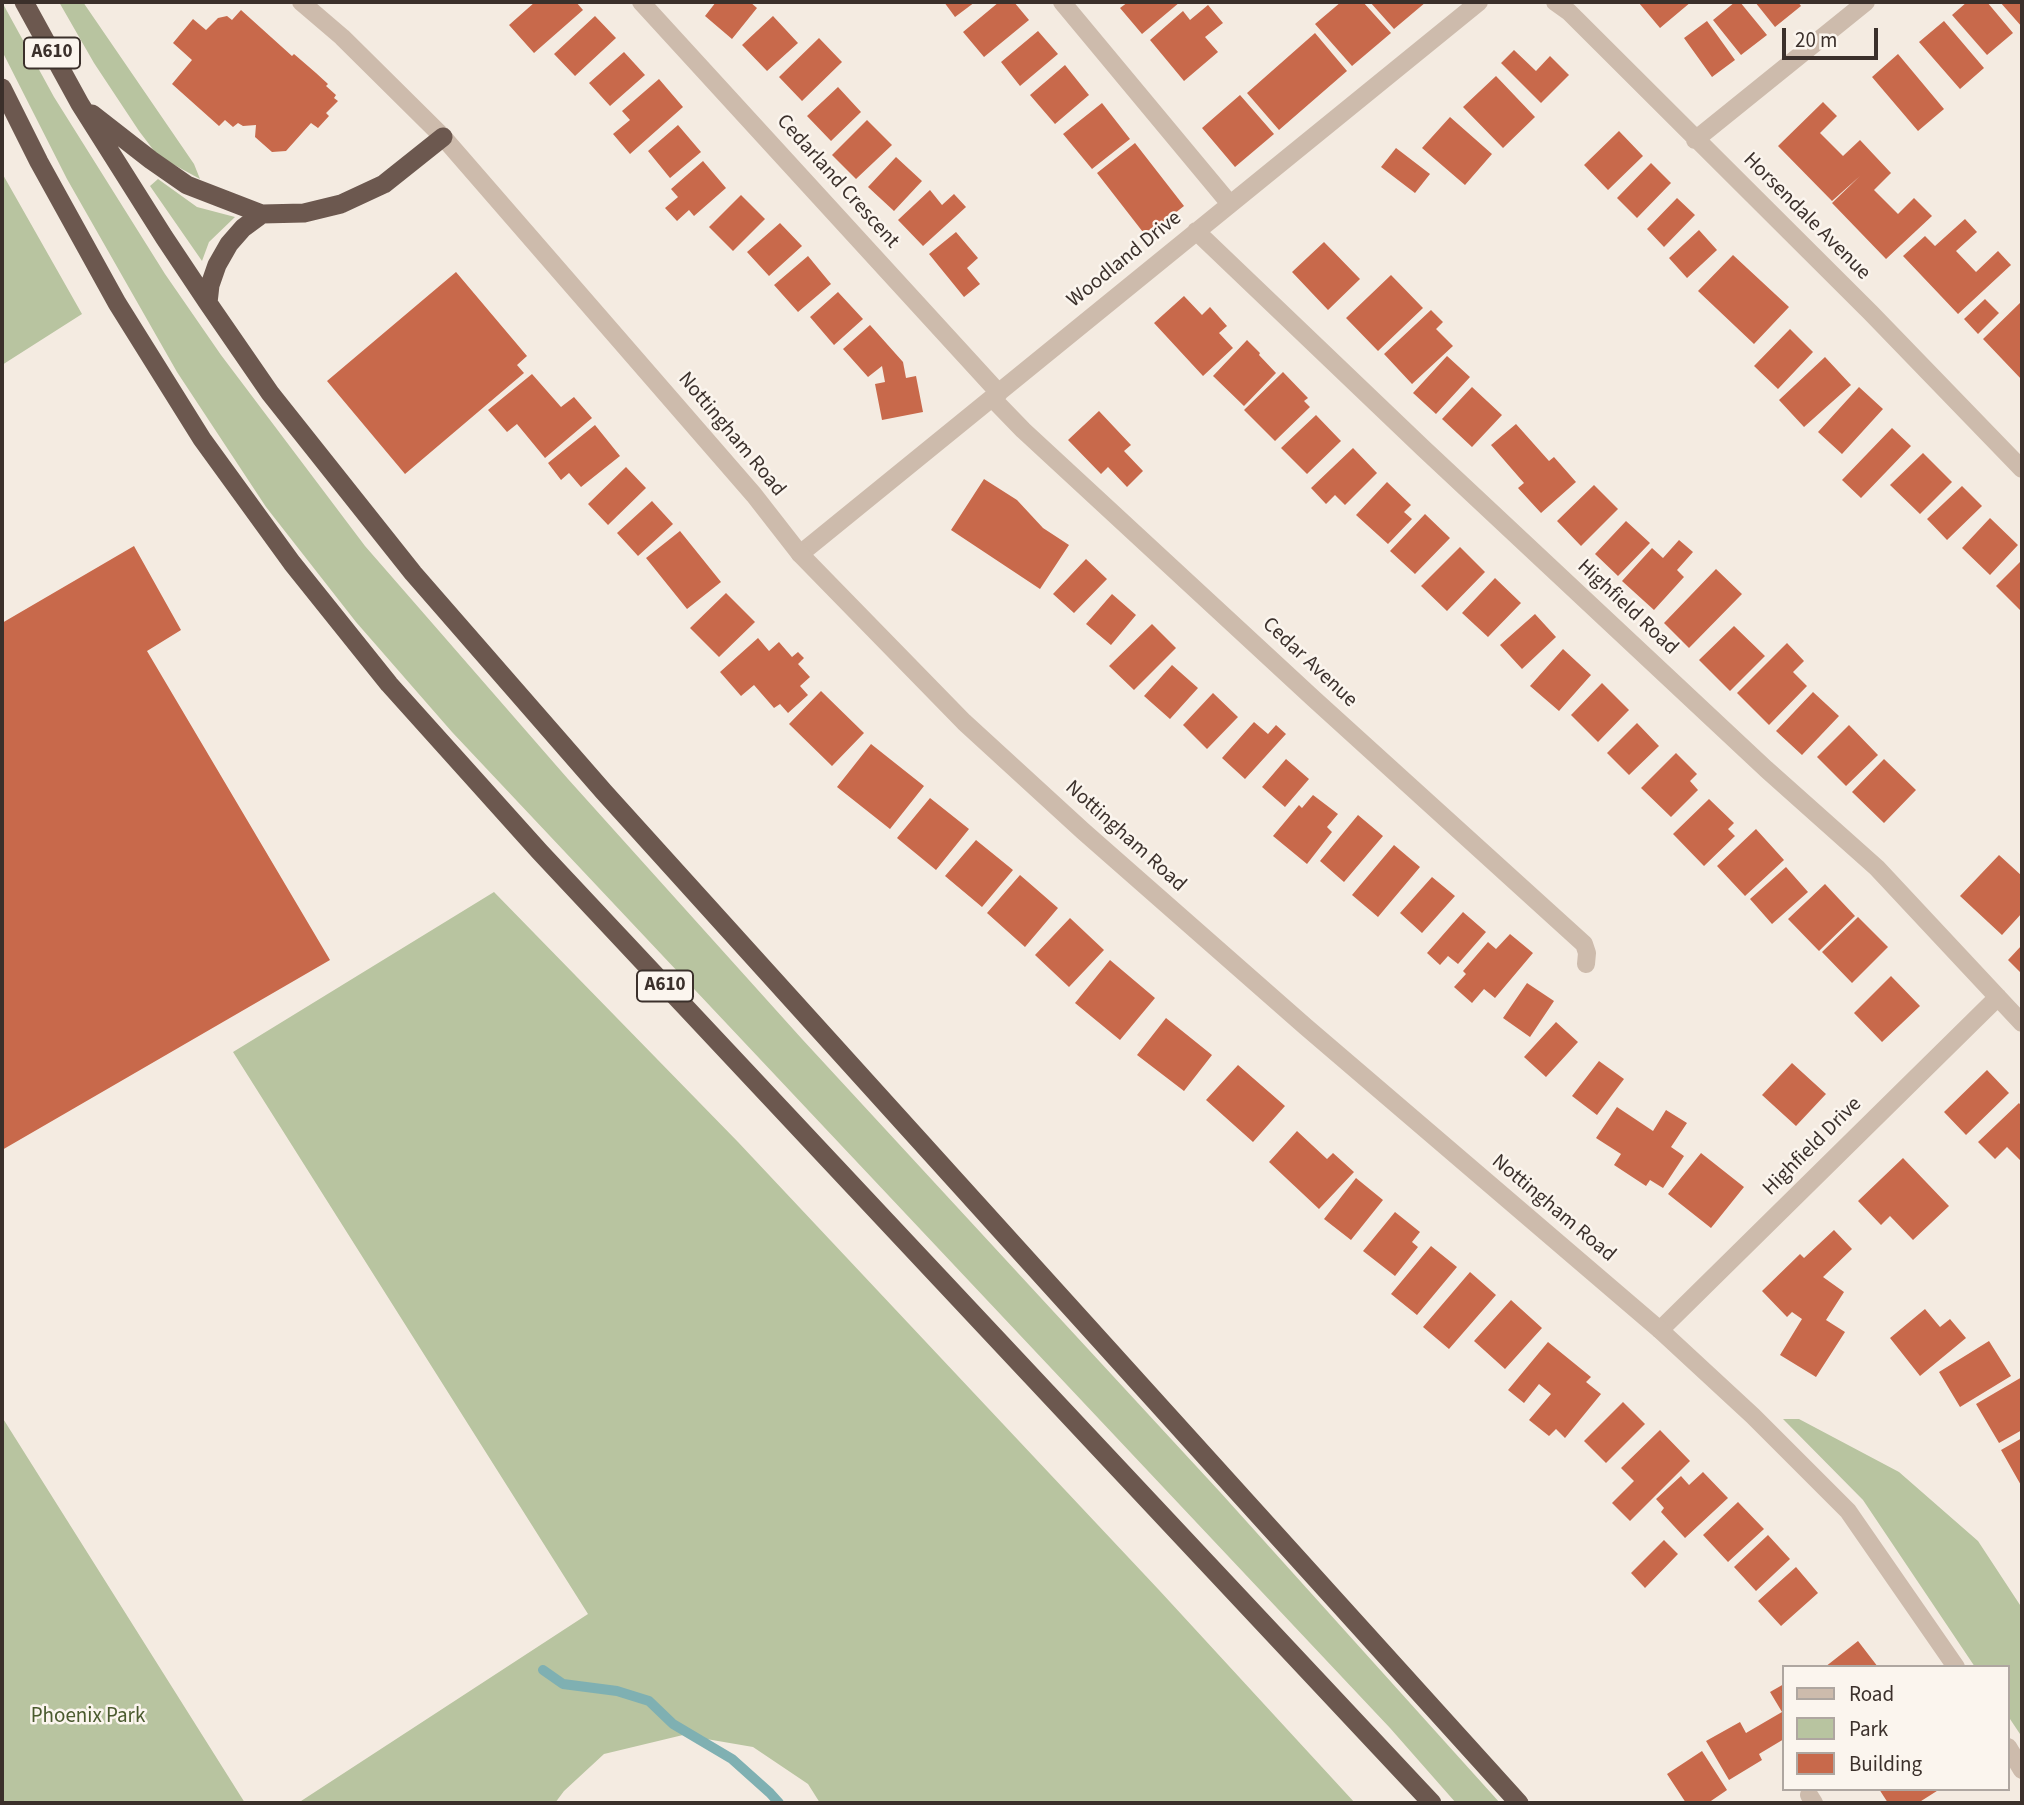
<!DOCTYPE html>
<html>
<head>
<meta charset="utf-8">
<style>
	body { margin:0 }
	#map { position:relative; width:2024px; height:1805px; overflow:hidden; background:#f4ebe1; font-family:"Source Sans 3",sans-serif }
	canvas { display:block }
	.frame { position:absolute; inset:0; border:4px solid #3b302b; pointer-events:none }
	.legend { position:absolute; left:1782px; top:1665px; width:228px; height:126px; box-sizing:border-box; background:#fbf5ee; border:2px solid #aea6a0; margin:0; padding:9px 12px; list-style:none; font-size:21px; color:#3b302b }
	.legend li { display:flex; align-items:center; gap:14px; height:35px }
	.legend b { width:35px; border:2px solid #aea6a0 }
	.scale { position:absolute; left:1782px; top:28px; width:96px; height:32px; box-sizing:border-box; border:4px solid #3b302b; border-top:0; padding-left:9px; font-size:21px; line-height:24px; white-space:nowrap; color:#3b302b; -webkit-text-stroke:5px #fbf5ee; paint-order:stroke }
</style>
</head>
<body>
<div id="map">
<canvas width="2024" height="1805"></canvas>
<div class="frame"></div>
<ul class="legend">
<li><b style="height:9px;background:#cdbbac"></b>Road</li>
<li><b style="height:19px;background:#b8c4a0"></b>Park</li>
<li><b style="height:19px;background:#c8694b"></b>Building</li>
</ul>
<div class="scale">20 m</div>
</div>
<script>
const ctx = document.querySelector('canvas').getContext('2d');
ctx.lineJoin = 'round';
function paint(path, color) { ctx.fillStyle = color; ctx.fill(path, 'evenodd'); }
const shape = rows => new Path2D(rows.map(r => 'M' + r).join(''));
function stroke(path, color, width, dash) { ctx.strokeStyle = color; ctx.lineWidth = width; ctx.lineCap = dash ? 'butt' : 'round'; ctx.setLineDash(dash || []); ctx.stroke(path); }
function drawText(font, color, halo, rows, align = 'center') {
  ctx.font = font + ' "Source Sans 3",sans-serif'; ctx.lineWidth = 5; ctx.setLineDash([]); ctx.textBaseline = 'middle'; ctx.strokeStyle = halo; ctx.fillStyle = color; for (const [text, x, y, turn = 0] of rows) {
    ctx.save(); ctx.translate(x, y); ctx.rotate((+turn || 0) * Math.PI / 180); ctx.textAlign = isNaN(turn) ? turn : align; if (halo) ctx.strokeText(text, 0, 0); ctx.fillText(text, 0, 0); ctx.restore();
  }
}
const green = shape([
	[2,2,54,97,165,274,221,355,365,546,568,779,802,1039,1220,1492,1500,1803,1456,1803,1390,1728,452,732,356,622,266,507,177,372,67,179,2,51],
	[59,2,83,2,194,164,200,179,158,156,139,131,94,63],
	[2,173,82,314,2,365],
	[158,179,197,207,235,217,209,242,202,261,150,186],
	[494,892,738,1142,1159,1590,1355,1803,820,1803,808,1784,753,1747,683,1735,604,1754,564,1791,555,1803,298,1803,588,1614,233,1052],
	[2,1417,245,1803,2,1803],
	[1783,1419,1799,1419,1899,1472,1978,1541,2022,1608,2022,1737,2008,1716,2008,1667,1975,1667,1863,1500]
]);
const stream = shape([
	[543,1670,563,1684,617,1691,649,1701,673,1724,732,1759,770,1793,779,1803]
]);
const building = shape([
	[535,2,576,2,583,10,534,53,509,25],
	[716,2,750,2,757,8,732,39,705,16],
	[944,2,975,2,955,17],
	[999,2,1014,2,1029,20,984,57,963,32],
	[1128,2,1180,2,1142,34,1120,8],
	[1341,2,1363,2,1391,33,1352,66,1315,24],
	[1370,2,1426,2,1394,29],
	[1640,2,1691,2,1660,28,1639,3],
	[1735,2,1740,2,1767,35,1741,55,1713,20],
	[1755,2,1798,2,1801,6,1775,27],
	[1967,2,1987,2,2013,33,1987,55,1952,15],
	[2000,2,2022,2,2022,27],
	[1208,5,1223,23,1205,37,1218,52,1184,81,1150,40,1183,11,1190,20],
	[241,10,292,56,294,54,316,73,328,84,326,86,336,95,334,98,338,101,326,113,329,116,318,128,311,123,286,151,272,152,255,137,256,125,243,126,238,123,233,127,225,120,219,126,172,84,192,60,173,43,193,19,206,30,218,18,227,16,232,20],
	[595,16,616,38,575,76,554,54],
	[773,16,798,43,767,71,742,45],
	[1707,21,1735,60,1712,77,1684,38],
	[1944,21,1984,68,1960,89,1919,42],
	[1038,31,1058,54,1020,86,1001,62],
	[1315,33,1347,71,1279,130,1247,93],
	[819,38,842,62,802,101,779,77],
	[1514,50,1536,71,1550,56,1569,75,1541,103,1501,63],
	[624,52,645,75,610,106,589,83],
	[1898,54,1944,109,1918,131,1872,77],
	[1065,65,1089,95,1055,124,1030,95],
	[1496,76,1535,117,1503,148,1463,107],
	[659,79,683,107,630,154,613,134,630,120,622,111],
	[838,87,861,112,831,141,807,116],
	[1240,95,1274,134,1235,167,1202,128],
	[1823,102,1837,116,1820,133,1843,156,1860,140,1891,173,1874,190,1898,214,1914,198,1932,216,1886,259,1832,203,1860,176,1832,201,1778,146],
	[1102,103,1130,139,1092,169,1063,134],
	[1450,117,1492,154,1465,185,1422,148],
	[867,120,892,145,856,179,832,155],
	[678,125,701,152,670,178,648,151],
	[1619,131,1643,156,1608,190,1584,165],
	[1135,143,1184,206,1146,236,1097,173],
	[1396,148,1430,174,1415,193,1381,167],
	[896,157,922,181,894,211,868,187],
	[703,161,726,188,694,216,689,210,677,221,665,208,678,197,671,189],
	[1651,163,1671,183,1637,218,1617,198],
	[930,190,942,205,954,194,966,207,923,246,898,220],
	[741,195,765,219,733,251,709,227],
	[1677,198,1695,215,1664,247,1647,229],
	[1965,219,1977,232,1956,251,1976,272,1998,251,2011,265,1958,314,1903,256,1925,236,1935,246],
	[780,223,802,246,769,276,747,252],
	[1699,230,1717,250,1687,278,1669,258],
	[956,232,978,258,967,268,980,284,964,297,929,254],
	[1324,242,1360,279,1328,310,1292,272],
	[1733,255,1789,307,1754,344,1698,291],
	[808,256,831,284,798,312,774,285],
	[456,272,527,356,517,365,524,373,405,474,327,381],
	[1391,275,1423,308,1378,351,1346,318],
	[838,292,863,319,834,345,810,317],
	[1184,296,1202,315,1210,307,1227,326,1219,333,1233,348,1203,376,1154,323],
	[1985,299,1999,313,1978,334,1964,319],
	[2022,301,2022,380,1983,339],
	[1431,310,1443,322,1436,329,1453,346,1412,384,1384,354],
	[870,325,903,362,906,378,916,376,923,412,882,420,875,384,885,382,882,366,868,377,843,349],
	[1790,329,1813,352,1778,389,1754,366],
	[1247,340,1260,353,1259,355,1276,373,1244,406,1213,376],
	[1447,356,1470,377,1436,414,1413,393],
	[1825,357,1851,385,1804,427,1779,400],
	[1283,372,1308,398,1304,401,1310,407,1275,441,1244,410],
	[532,374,561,407,574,397,592,418,545,458,517,424,507,432,488,410],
	[1472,387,1502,415,1472,447,1442,419],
	[1859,387,1883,409,1842,454,1818,432],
	[1099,411,1131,445,1124,451,1143,471,1127,487,1108,467,1101,474,1068,440],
	[1316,415,1341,441,1307,474,1281,448],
	[1516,424,1549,461,1554,457,1576,482,1541,513,1518,488,1524,483,1491,445],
	[595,425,620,456,581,487,569,473,561,480,548,463],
	[1892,428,1911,446,1861,498,1842,480],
	[1353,448,1377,473,1345,505,1335,495,1326,504,1311,488],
	[1923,453,1952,482,1920,514,1890,485],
	[626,467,646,488,608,525,588,504],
	[984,479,1017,500,1043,528,1069,545,1040,589,951,530],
	[1387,482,1411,505,1404,512,1412,519,1388,544,1356,515],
	[1594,485,1618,509,1581,546,1557,521],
	[1962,486,1982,506,1947,540,1927,519],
	[652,501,673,524,638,556,617,533],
	[1425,514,1450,538,1415,574,1390,551],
	[1990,518,2018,545,1990,575,1962,548],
	[1626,521,1650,543,1618,576,1595,554],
	[680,531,721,582,687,609,646,558],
	[1679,540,1693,552,1677,570,1684,577,1654,610,1622,581,1652,548,1663,558],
	[134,546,181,630,147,651,330,960,2,1150,2,623],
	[1460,547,1485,572,1447,611,1421,586],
	[1086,559,1107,579,1074,613,1053,594],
	[2022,560,2022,612,1996,586],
	[1716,569,1742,594,1689,648,1664,623],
	[1495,578,1521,603,1488,637,1462,613],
	[726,593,755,622,719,657,690,628],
	[1112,594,1136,615,1111,645,1086,624],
	[1535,614,1556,637,1522,669,1500,645],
	[1152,624,1176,648,1134,690,1109,666],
	[1734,626,1765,656,1730,691,1699,660],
	[758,638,769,651,779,642,792,657,798,652,804,658,798,664,810,677,800,686,808,695,788,713,780,704,774,708,754,685,741,696,720,672],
	[1787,643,1804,661,1793,672,1807,686,1769,725,1737,693],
	[1563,649,1591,675,1559,711,1530,686],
	[1172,665,1198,688,1170,719,1144,696],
	[1602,683,1629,710,1598,742,1571,715],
	[821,691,864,733,832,766,789,724],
	[1813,692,1839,716,1802,755,1776,731],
	[1213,693,1238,717,1207,749,1183,725],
	[1254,722,1268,734,1276,725,1286,734,1245,779,1222,758],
	[1637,723,1659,746,1629,775,1607,753],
	[1849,725,1878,755,1846,786,1817,757],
	[871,744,924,786,890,829,837,787],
	[1676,753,1697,774,1690,781,1698,790,1671,817,1641,788],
	[1286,759,1309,779,1285,807,1262,787],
	[1884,759,1916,790,1884,823,1852,792],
	[1313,795,1338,814,1327,827,1332,832,1307,864,1273,836,1299,805,1302,808],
	[930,798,969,829,936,870,897,838],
	[1709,799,1734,823,1728,829,1735,836,1704,866,1673,834],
	[1358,815,1383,836,1344,882,1320,861],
	[1756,829,1784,860,1745,896,1717,866],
	[976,840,1013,870,982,907,945,876],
	[1394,845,1420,867,1378,917,1352,895],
	[1999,855,2022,876,2022,913,2002,935,1960,896],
	[1786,867,1808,892,1772,924,1750,899],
	[1020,875,1058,908,1025,947,987,913],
	[1432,877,1455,896,1422,933,1400,913],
	[1825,884,1855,916,1819,951,1788,919],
	[1463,912,1486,932,1458,964,1448,956,1440,965,1427,953],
	[1858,917,1888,947,1852,983,1822,952],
	[1070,918,1104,950,1069,987,1035,955],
	[1510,934,1533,953,1495,998,1484,989,1472,1003,1454,987,1466,974,1463,971,1488,942,1496,949],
	[2022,945,2022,974,2008,960],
	[1110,960,1155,998,1120,1040,1075,1003],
	[1891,976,1920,1006,1882,1042,1854,1013],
	[1527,983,1554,1001,1530,1037,1503,1018],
	[1166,1018,1212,1055,1184,1091,1137,1055],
	[1556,1022,1578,1042,1546,1077,1524,1057],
	[1599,1061,1624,1079,1597,1115,1572,1096],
	[1792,1063,1826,1094,1796,1126,1762,1095],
	[1238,1065,1285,1106,1253,1142,1206,1100],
	[1987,1070,2009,1093,1966,1135,1944,1112],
	[2019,1103,2022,1107,2022,1162,2007,1147,1995,1159,1978,1142],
	[1617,1107,1653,1131,1666,1110,1687,1123,1671,1147,1684,1156,1663,1188,1650,1180,1646,1186,1614,1165,1621,1154,1596,1138],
	[1297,1131,1327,1159,1333,1153,1354,1172,1319,1209,1269,1162],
	[1701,1153,1744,1187,1711,1228,1668,1194],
	[1903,1158,1949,1206,1913,1240,1890,1216,1881,1225,1858,1201],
	[1356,1178,1383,1200,1351,1240,1324,1219],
	[1395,1212,1420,1232,1412,1242,1418,1247,1395,1276,1363,1251],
	[1834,1230,1852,1249,1823,1277,1844,1292,1826,1320,1845,1332,1816,1377,1780,1355,1802,1319,1792,1312,1787,1317,1762,1291,1800,1254,1804,1258],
	[1431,1246,1457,1267,1417,1315,1391,1294],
	[1470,1272,1496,1295,1449,1349,1423,1327],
	[1511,1300,1542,1328,1505,1369,1474,1341],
	[1925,1309,1940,1327,1950,1319,1966,1338,1920,1376,1890,1338],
	[1989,1341,2011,1376,1960,1407,1939,1372],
	[1548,1342,1591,1377,1586,1382,1601,1394,1565,1438,1556,1429,1549,1436,1529,1420,1551,1394,1539,1384,1524,1403,1508,1390],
	[2022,1377,2022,1430,1999,1443,1976,1404],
	[1623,1402,1645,1424,1606,1463,1584,1441],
	[1660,1430,1690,1461,1630,1521,1612,1503,1634,1481,1621,1468],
	[2022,1438,2022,1487,2001,1450],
	[1703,1472,1728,1498,1685,1538,1661,1512,1664,1508,1656,1499,1681,1476,1689,1485],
	[1738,1502,1764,1529,1728,1562,1703,1535],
	[1768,1535,1790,1559,1756,1591,1734,1567],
	[1664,1540,1678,1554,1645,1588,1631,1573],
	[1796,1567,1818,1593,1781,1626,1758,1601],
	[1858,1641,1878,1667,1825,1667],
	[1784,1684,1784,1739,1759,1754,1762,1760,1729,1780,1706,1741,1740,1722,1746,1733,1782,1712,1770,1692],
	[1702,1751,1727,1790,1708,1803,1686,1803,1667,1774],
	[1879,1789,1940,1789,1918,1803,1888,1803]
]);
const minor = shape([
	[641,2,999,393],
	[1062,2,1230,204],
	[1555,2,1569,12,1871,313,2022,469],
	[1695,140,1866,2],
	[1196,231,1423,448,1766,769,1877,868,2022,1023],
	[992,398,1023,430,1314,699,1584,944,1587,953,1586,964],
	[800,554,1479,2],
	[1660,1330,1998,997],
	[1809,1795,1814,1803]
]);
const tertiary = shape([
	[301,2,342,37,443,137,754,495,800,554,964,722,1083,831,1306,1027,1660,1330,1753,1416,1848,1511,1956,1667],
	[2008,1747,2022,1770]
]);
const trunk = shape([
	[24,2,80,104,164,237,208,303,270,393,413,573,604,792,1519,1803],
	[2,88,39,162,117,303,202,439,292,563,389,684,540,852,1432,1803],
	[92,114,151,160,187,185,262,214,304,213,341,204,384,184,443,137],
	[208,303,210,285,217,265,229,244,243,228,262,214]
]);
const shields = [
	[52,53,56],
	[665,986,56]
];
const shieldNames = [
	["A610",52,53],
	["A610",665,986]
];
const streetNames = [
	["Cedarland Crescent",837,182,48],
	["Horsendale Avenue",1806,217,45],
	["Woodland Drive",1125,260,-39],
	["Nottingham Road",731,435,50],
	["Highfield Road",1627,608,43],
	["Cedar Avenue",1309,663,43],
	["Nottingham Road",1125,837,42],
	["Highfield Drive",1813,1147,-45],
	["Nottingham Road",1553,1209,40]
];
const parkNames = [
	["Phoenix Park",88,1717]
];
paint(green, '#b8c4a0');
stroke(stream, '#7fb0b2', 10);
paint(building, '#c8694b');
stroke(minor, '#cdbbac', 18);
stroke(tertiary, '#cdbbac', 18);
stroke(trunk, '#6c584f', 19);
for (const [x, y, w] of shields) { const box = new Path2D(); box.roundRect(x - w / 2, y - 15.5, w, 31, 5); ctx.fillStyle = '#fbf5ee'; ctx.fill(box); stroke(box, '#3b302b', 2); }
drawText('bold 19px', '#3b302b', null, shieldNames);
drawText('21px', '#3b302b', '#fbf5ee', streetNames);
drawText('21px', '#4a5a2e', '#fbf5ee', parkNames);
</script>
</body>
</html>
